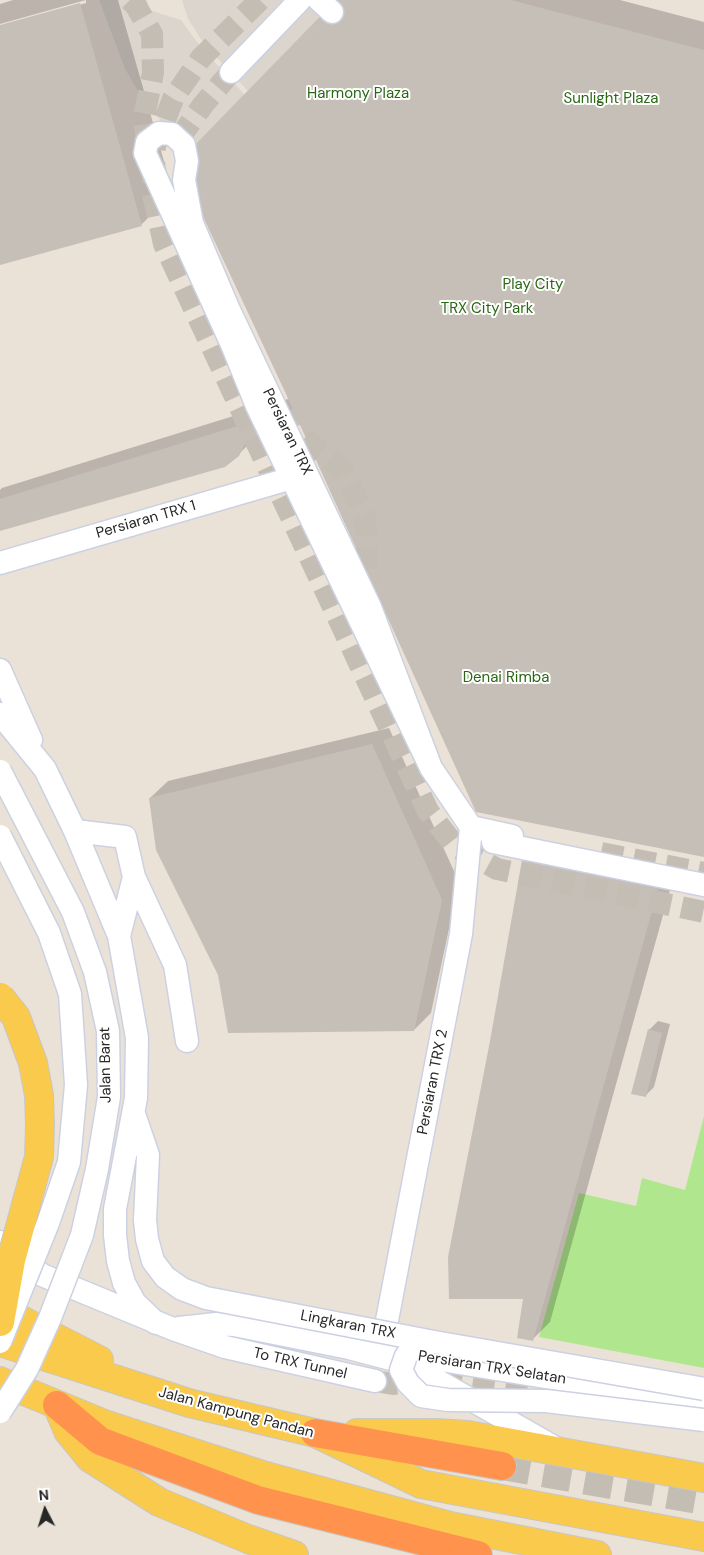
<!DOCTYPE html>
<html>
<head>
<meta charset="utf-8">
<style>
	body { margin:0 }
	#map { position:relative; width:704px; height:1555px; overflow:hidden; background:#ebe2d7; font-family:"DM Sans",sans-serif }
	canvas { display:block }
	.north { position:absolute; left:20px; top:1485px; width:50px; height:50px; -webkit-text-stroke:4px #fff; paint-order:stroke; rotate:355deg; font-size:14px; font-weight:700; line-height:20px; text-align:center; color:#272727 }
	.north::after { content:''; display:block; margin:auto; width:18px; height:22px; background:#272727; clip-path:polygon(50% 0,100% 100%,50% 72%,0 100%) }
</style>
</head>
<body>
<div id="map">
<canvas width="704" height="1555"></canvas>
<div class="north">N</div>
</div>
<script>
const ctx = document.querySelector('canvas').getContext('2d');
ctx.lineJoin = 'round';
function paint(path, color) { ctx.fillStyle = color; ctx.fill(path, 'evenodd'); }
const shape = rows => new Path2D(rows.map(r => 'M' + r).join(''));
function stroke(path, color, width, dash) { ctx.strokeStyle = color; ctx.lineWidth = width; ctx.lineCap = dash ? 'butt' : 'round'; ctx.setLineDash(dash || []); ctx.stroke(path); }
function drawText(font, color, halo, rows, align = 'center') {
  ctx.font = font + ' "DM Sans",sans-serif'; ctx.lineWidth = 4; ctx.setLineDash([]); ctx.textBaseline = 'middle'; ctx.strokeStyle = halo; ctx.fillStyle = color; for (const [text, x, y, turn = 0] of rows) {
    ctx.save(); ctx.translate(x, y); ctx.rotate((+turn || 0) * Math.PI / 180); ctx.textAlign = isNaN(turn) ? turn : align; if (halo) ctx.strokeText(text, 0, 0); ctx.fillText(text, 0, 0); ctx.restore();
  }
}
const green = shape([
	[704,1116,704,1368,539,1337,579,1193,636,1206,642,1178,685,1190]
]);
const plaza = shape([
	[99,0,147,0,149,10,181,20,200,46,245,95,191,149,166,127,142,98,125,69],
	[182,0,336,0,248,91,204,44,188,19]
]);
const shadow = shape([
	[13,0,118,0,173,193,142,224,0,263,0,27,86,3,86,0,0,24,0,4],
	[337,0,620,0,704,22,704,856,300,424,254,439,238,455,0,529,0,490,2,488,288,399],
	[389,728,459,882,431,1013,414,1030,219,974,150,798,168,781],
	[541,844,675,872,550,1322,532,1340,525,1297,523,861],
	[658,1021,670,1024,654,1087,645,1096,649,1030]
]);
const building = shape([
	[336,0,510,0,704,50,704,857,476,812,300,425,246,442,239,456,225,467,0,531,0,499,293,409,192,193,191,149],
	[80,3,142,226,0,265,0,25],
	[372,744,442,900,414,1031,228,1033,218,975,156,850,149,798],
	[522,860,658,889,533,1341,517,1338,523,1299,449,1299,448,1257,490,1041],
	[648,1029,662,1033,646,1097,631,1094]
]);
const minorTunnel = shape([
	[130,0,136,6,152,34,153,73,144,117,149,157],
	[260,0,201,58,173,99,155,146,153,193,164,244,428,811,455,846,497,869,704,912],
	[178,140,203,105,231,72],
	[304,439,342,469,365,516,368,580],
	[601,853,704,873],
	[375,1381,393,1384,454,1377,572,1395]
]);
const highwayTunnel = shape([
	[502,1466,704,1501]
]);
const minor = shape([
	[319,0,332,12],
	[231,72,300,0],
	[0,563,292,478],
	[0,670,31,740],
	[0,714,45,769,75,831,119,936,137,1038,136,1098,115,1209,115,1235,118,1261,124,1283,135,1303,156,1323],
	[431,768,370,607,229,310,192,223,184,180,187,161,184,145,172,134,159,133,147,142,145,153,233,347,257,406,431,768,471,827,512,836],
	[75,831,125,837,134,877,175,965,187,1041],
	[493,842,704,885],
	[119,936,134,877],
	[134,1114,148,1155,145,1220],
	[0,1242,42,1275,173,1329,225,1347,375,1381],
	[179,1328,216,1324,234,1325,349,1348,365,1348],
	[384,1336,461,934,471,827],
	[384,1336,391,1347,404,1354,704,1403],
	[349,1348,391,1359,419,1370,554,1447]
]);
const major = shape([
	[0,1309,99,1360],
	[0,1342,189,1403,315,1433,421,1484,704,1537],
	[0,1381,107,1425,266,1476,450,1526,597,1555],
	[57,1405,68,1431,90,1458,159,1502,248,1539,294,1555],
	[357,1433,436,1433,468,1435,704,1478]
]);
const highway = shape([
	[57,1405,100,1441,258,1500,478,1555],
	[315,1433,502,1466]
]);
const minorBridge = shape([
	[0,771,73,912,95,972,108,1031,109,1097,97,1169,82,1235,50,1318,27,1369,0,1412],
	[0,836,49,933,70,994,76,1085,69,1162,48,1223,0,1342],
	[145,1220,147,1239,153,1261,165,1277,182,1289,206,1298,434,1342,704,1389],
	[434,1342,412,1348,406,1356,401,1370,408,1383,421,1396,448,1400,546,1401,704,1420]
]);
const majorBridge = shape([
	[0,997,16,1017,33,1063,39,1095,40,1125,39,1157,11,1260,0,1322]
]);
const parkNames = [
	["Harmony Plaza",358,94],
	["Sunlight Plaza",611,99],
	["Play City",533,285],
	["TRX City Park",487,309],
	["Denai Rimba",506,678]
];
const streetNames = [
	["Persiaran TRX",287,432,64],
	["Persiaran TRX 1",146,520,-16],
	["Jalan Barat",106,1065,-91],
	["Persiaran TRX 2",433,1082,-79],
	["Lingkaran TRX",348,1325,11],
	["To TRX Tunnel",300,1364,13],
	["Persiaran TRX Selatan",492,1368,9],
	["Jalan Kampung Pandan",236,1413,15]
];
paint(green, '#b0e78e');
paint(plaza, '#dbd5ce');
paint(shadow, '#0003');
paint(building, '#c6bfb7');
stroke(minorTunnel, '#c4bdb4', 22, [22, 11]);
stroke(highwayTunnel, '#c4bdb4', 28, [28, 14]);
stroke(minor, '#ccd1e2', 25);
stroke(major, '#c7c7c7', 30);
stroke(highway, '#c7c7c7', 30);
stroke(minor, '#fff', 22);
stroke(major, '#faca4d', 28);
stroke(highway, '#ff934e', 28);
stroke(minorBridge, '#ccd1e2', 25, []);
stroke(majorBridge, '#c7c7c7', 30, []);
stroke(minorBridge, '#fff', 22);
stroke(majorBridge, '#faca4d', 28);
drawText('15px', '#296714', '#fff', parkNames);
drawText('15px', '#272727', '#fff', streetNames);
</script>
</body>
</html>
